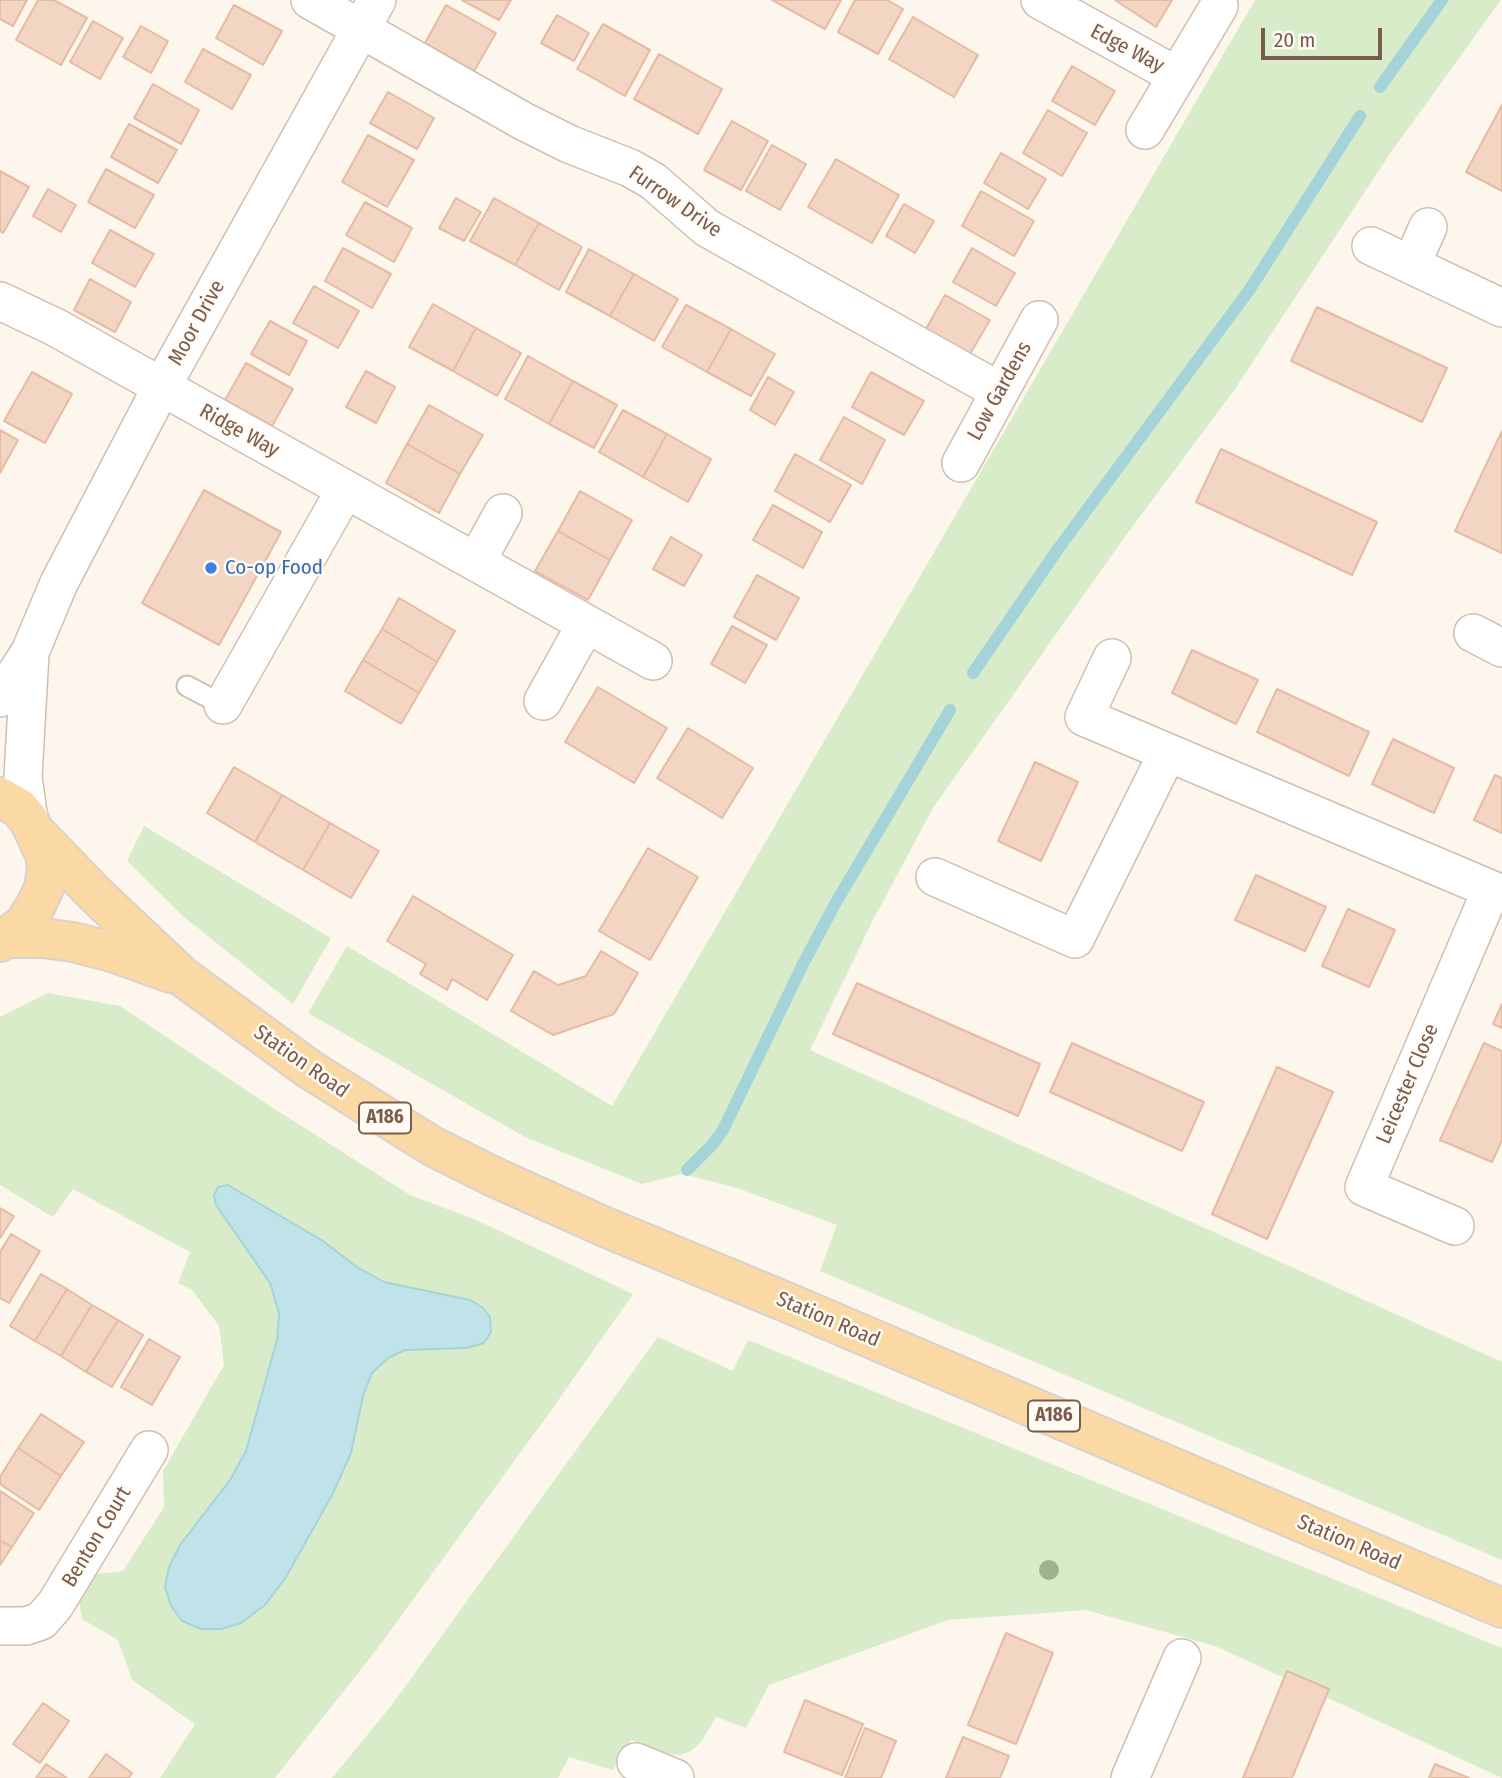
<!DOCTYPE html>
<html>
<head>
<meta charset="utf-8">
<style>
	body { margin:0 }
	#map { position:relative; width:1502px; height:1778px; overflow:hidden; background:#fdf6ec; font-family:"Fira Sans Condensed",sans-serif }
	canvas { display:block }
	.scale { position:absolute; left:1261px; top:28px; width:121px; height:32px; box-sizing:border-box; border:4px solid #7a5c4d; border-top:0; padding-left:9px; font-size:21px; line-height:24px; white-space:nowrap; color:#7a5c4d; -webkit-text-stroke:5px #fffaf3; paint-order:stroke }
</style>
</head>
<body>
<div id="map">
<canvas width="1502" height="1778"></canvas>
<div class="scale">20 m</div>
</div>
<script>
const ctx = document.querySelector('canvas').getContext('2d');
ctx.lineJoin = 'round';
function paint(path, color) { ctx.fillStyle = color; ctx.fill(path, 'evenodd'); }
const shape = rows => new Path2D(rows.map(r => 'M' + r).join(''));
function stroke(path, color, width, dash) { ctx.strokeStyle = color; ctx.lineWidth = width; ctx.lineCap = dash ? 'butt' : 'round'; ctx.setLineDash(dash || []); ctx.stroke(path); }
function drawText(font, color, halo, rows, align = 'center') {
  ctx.font = font + ' "Fira Sans Condensed",sans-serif'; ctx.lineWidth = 5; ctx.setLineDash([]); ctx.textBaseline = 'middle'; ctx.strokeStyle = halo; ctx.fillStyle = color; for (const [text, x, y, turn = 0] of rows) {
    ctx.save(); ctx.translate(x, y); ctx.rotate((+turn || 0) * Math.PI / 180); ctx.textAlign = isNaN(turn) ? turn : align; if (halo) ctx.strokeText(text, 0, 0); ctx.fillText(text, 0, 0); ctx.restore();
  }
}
const green = shape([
	[1255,0,1501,0,1389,155,1235,389,1124,538,933,808,871,924,810,1050,1502,1362,1502,1560,820,1271,837,1225,737,1188,682,1174,642,1184,525,1137,308,1013,347,946,612,1106],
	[144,826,331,938,293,1004,184,917,127,861],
	[48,993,120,1006,270,1106,410,1195,474,1219,633,1294,550,1412,377,1649,275,1778,160,1778,195,1724,132,1680,118,1640,82,1619,79,1602,96,1574,123,1571,164,1507,163,1471,224,1365,219,1326,192,1290,178,1283,190,1252,73,1189,53,1217,0,1185,0,1017],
	[229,1185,323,1241,357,1267,384,1282,470,1300,483,1308,490,1317,491,1332,466,1348,405,1350,388,1358,372,1373,363,1396,351,1453,332,1495,286,1577,265,1605,165,1587,169,1567,180,1545,230,1480,246,1451,277,1341,279,1313,270,1283,216,1205,218,1187],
	[658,1337,733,1371,748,1340,1502,1648,1502,1778,1215,1646,1086,1610,948,1620,769,1685,746,1728,716,1717,701,1742,691,1751,680,1755,668,1754,631,1740,613,1770,569,1757,558,1778,332,1778,391,1706]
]);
const water = shape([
	[228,1185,323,1241,357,1267,384,1282,470,1300,483,1308,490,1317,491,1332,484,1343,466,1348,405,1350,388,1358,372,1373,363,1396,351,1453,332,1495,286,1577,265,1605,241,1623,221,1629,201,1629,182,1621,171,1606,165,1587,169,1567,180,1545,230,1480,246,1451,277,1340,279,1313,270,1283,216,1205,214,1196,218,1187,228,1185]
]);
const stream = shape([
	[1380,87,1442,0],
	[973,673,1058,549,1250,289,1360,116],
	[687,1170,712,1145,723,1130,803,964,835,904,950,710]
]);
const building = shape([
	[0,0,27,0,13,26,0,19,0,0],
	[38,0,54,0,87,18,61,65,16,40,38,0],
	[462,0,511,0,499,20,462,0],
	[772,0,841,0,825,29,772,0],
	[855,0,887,0,903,9,878,54,838,32,855,0],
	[1115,0,1172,0,1156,27,1115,0],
	[234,5,282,31,263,65,216,38,234,5],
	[446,5,496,33,474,71,425,43,446,5],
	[557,15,589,33,574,61,541,43,557,15],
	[913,17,978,55,954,97,889,59,913,17],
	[93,21,123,38,100,79,70,62,93,21],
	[603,24,650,50,625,96,577,69,603,24],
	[141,26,168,41,151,73,123,57,141,26],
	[203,49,251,75,232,109,185,82,203,49],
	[659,54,722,89,698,134,634,99,659,54],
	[1072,66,1115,91,1095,125,1052,101,1072,66],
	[153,84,199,110,181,144,134,118,153,84],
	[388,92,434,118,417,149,370,123,388,92],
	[1502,105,1502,191,1466,172,1502,105],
	[1048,110,1087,133,1062,176,1023,153,1048,110],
	[732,121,768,141,741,190,704,170,732,121],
	[129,124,177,150,158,183,111,157,129,124],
	[368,135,414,160,387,207,342,182,368,135],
	[772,145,806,164,780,210,746,191,772,145],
	[1001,153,1046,179,1028,209,984,183,1001,153],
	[836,159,899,195,872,243,808,207,836,159],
	[106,169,154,195,135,228,88,202,106,169],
	[0,171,29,187,3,233,0,231,0,171],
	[48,189,76,205,61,232,33,216,48,189],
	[981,191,1034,221,1014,256,962,226,981,191],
	[456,198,481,212,464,241,439,228,456,198],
	[494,198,539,223,515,265,470,241,494,198],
	[365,202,412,228,394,262,346,235,365,202],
	[904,204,934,221,915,253,886,236,904,204],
	[539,223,582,247,559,290,515,265,539,223],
	[110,230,154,254,135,287,92,263,110,230],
	[343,248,391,274,372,308,325,281,343,248],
	[972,248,1015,273,996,306,953,282,972,248],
	[589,249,634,274,610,316,566,292,589,249],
	[634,274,678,299,654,341,610,316,634,274],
	[90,279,131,302,115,332,74,310,90,279],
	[314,286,359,311,338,348,293,323,314,286],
	[945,295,990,320,970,354,926,329,945,295],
	[433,304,476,328,453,371,409,347,433,304],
	[686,305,731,329,707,372,662,347,686,305],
	[1317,307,1447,368,1422,422,1291,361,1317,307],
	[270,321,307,341,289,375,251,354,270,321],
	[476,328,521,353,497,396,453,371,476,328],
	[731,329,775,354,751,396,707,372,731,329],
	[528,356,573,381,549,424,505,399,528,356],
	[246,363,293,389,272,426,225,400,246,363],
	[366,371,395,387,376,423,346,407,366,371],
	[32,372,72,394,45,443,4,421,32,372],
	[871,372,924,401,904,435,852,407,871,372],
	[768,377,794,392,775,425,750,410,768,377],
	[573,381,617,405,594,448,549,424,573,381],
	[429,405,483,435,460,474,407,444,429,405],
	[623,410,667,434,643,477,599,452,623,410],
	[844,417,885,440,862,484,820,460,844,417],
	[0,430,18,440,0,473,0,430],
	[1502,431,1502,553,1455,531,1502,431],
	[667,434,711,459,688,502,643,477,667,434],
	[407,444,460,474,439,513,386,483,407,444],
	[1221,449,1377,522,1352,575,1196,502,1221,449],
	[795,454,851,485,830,522,775,491,795,454],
	[204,490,281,532,219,645,142,603,204,490],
	[580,491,632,520,610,560,558,531,580,491],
	[773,505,822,532,803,568,753,540,773,505],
	[558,531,610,560,588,600,535,571,558,531],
	[671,537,702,555,684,586,653,569,671,537],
	[757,575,799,598,776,640,734,617,757,575],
	[399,598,455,631,437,662,382,629,399,598],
	[732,626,767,645,745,683,711,664,732,626],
	[382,629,437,662,419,693,363,660,382,629],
	[1192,650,1258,680,1236,724,1172,693,1192,650],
	[363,660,419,693,401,724,345,691,363,660],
	[598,687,667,728,634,783,565,742,598,687],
	[1277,689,1369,732,1349,776,1257,732,1277,689],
	[688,728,753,768,722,818,657,778,688,728],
	[1393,739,1454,768,1434,813,1372,784,1393,739],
	[1035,762,1078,782,1041,861,998,841,1035,762],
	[234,767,282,795,255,842,207,813,234,767],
	[1495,775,1502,778,1502,833,1474,820,1495,775],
	[282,795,330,823,303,870,255,842,282,795],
	[330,823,379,851,351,898,303,870,330,823],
	[648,848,698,877,650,960,599,931,648,848],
	[1256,875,1326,907,1305,951,1235,920,1256,875],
	[413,896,513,955,487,1000,452,979,447,990,420,974,426,964,387,941,413,896],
	[1348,909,1395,930,1369,987,1322,966,1348,909],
	[601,951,638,973,614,1014,553,1035,511,1011,534,971,558,985,586,976,601,951],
	[857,983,1040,1064,1018,1116,833,1034,857,983],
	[1502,1004,1502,1028,1493,1024,1502,1004],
	[1072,1043,1204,1102,1182,1151,1050,1092,1072,1043],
	[1484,1043,1502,1051,1502,1140,1492,1162,1440,1140,1484,1043],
	[1277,1067,1333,1092,1267,1239,1212,1214,1277,1067],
	[0,1208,14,1216,0,1238,0,1208],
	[11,1234,40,1251,9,1303,0,1298,0,1252,11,1234],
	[41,1274,67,1289,35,1341,10,1326,41,1274],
	[67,1289,92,1305,61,1356,35,1341,67,1289],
	[92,1305,118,1320,86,1372,61,1356,92,1305],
	[118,1320,143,1335,112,1387,86,1372,118,1320],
	[149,1339,180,1357,152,1405,121,1387,149,1339],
	[41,1414,84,1442,61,1476,18,1448,41,1414],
	[18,1448,61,1476,39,1510,0,1484,0,1477,18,1448],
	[0,1491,34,1513,12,1547,0,1540,0,1491],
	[0,1540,12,1547,0,1565,0,1540],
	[1006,1633,1053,1653,1016,1744,968,1725,1006,1633],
	[1287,1671,1329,1689,1292,1778,1243,1778,1287,1671],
	[805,1700,863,1724,842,1775,784,1752,805,1700],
	[43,1703,69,1721,40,1763,13,1744,43,1703],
	[865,1728,896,1741,881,1778,845,1778,865,1728],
	[963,1737,1009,1756,1000,1778,946,1778,963,1737],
	[106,1754,132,1773,129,1778,89,1778,106,1754],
	[46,1764,67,1778,36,1778,46,1764],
	[1435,1764,1469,1778,1429,1778,1435,1764]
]);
const service = shape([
	[187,686,223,705]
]);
const minor = shape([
	[310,0,523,121,569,144,630,168,653,181,707,228,999,391],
	[1040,0,1177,76],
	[1145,130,1219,6],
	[1371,246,1502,308],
	[1411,265,1428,227],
	[0,301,55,327,653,661],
	[961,463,1039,320],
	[476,562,503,513],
	[1473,633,1502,648],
	[1112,658,1084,717,1502,894],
	[0,698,30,652,59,583,161,388,377,0],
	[543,701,586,624],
	[223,705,345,490],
	[29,820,23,777,30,653],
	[935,877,1075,939,1167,754],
	[1455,1226,1364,1187,1491,890],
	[0,1626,26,1626,41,1621,55,1605,149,1450],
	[636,1762,675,1778],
	[1130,1778,1182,1658]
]);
const primary = shape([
	[0,797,19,808,29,820,45,854,47,870,44,888,35,907,24,924,0,942],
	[39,836,95,894,183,977,309,1069,432,1146,494,1177,605,1227,786,1302,1502,1608],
	[8,938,43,938,73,942,112,952,171,973]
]);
const trees = [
	[1049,1570]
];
const markers = [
	[211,568,7,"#3f7fe0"]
];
const shields = [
	[385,1118,52],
	[1054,1416,52]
];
const shieldNames = [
	["A186",385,1118],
	["A186",1054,1416]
];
const streetNames = [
	["Edge Way",1127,49,28],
	["Furrow Drive",675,202,35],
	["Moor Drive",197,323,-61],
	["Low Gardens",1000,391,-61],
	["Ridge Way",239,431,29],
	["Station Road",301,1062,35],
	["Leicester Close",1408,1084,-67],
	["Station Road",828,1320,23],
	["Benton Court",97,1537,-59],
	["Station Road",1349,1543,23]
];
const shopNames = [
	["Co-op Food",225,568]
];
paint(green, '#d8ecc9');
paint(water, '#bfe3e8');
stroke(water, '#a5d3da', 2);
stroke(stream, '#a5d3da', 12);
paint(building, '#f3d5c3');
stroke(building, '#e6bba3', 2);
stroke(service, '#d1beb0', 23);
stroke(minor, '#d1beb0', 40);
stroke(primary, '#dad1cd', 42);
stroke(service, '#fff', 19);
stroke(minor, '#fff', 37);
stroke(primary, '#fbd9a5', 38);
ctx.fillStyle = '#a0b28e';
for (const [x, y] of trees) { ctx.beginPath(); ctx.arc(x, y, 10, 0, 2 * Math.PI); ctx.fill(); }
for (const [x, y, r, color] of markers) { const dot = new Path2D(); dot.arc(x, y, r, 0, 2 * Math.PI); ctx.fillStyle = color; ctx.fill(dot); stroke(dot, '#fffaf3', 2.5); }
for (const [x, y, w] of shields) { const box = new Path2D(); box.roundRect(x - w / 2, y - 15.5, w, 31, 5); ctx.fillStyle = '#fffaf3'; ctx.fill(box); stroke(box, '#7a5c4d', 2); }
drawText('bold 19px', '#7a5c4d', null, shieldNames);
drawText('21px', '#7a5c4d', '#fffaf3', streetNames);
drawText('21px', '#366cbe', '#fffaf3', shopNames, 'left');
</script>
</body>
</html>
